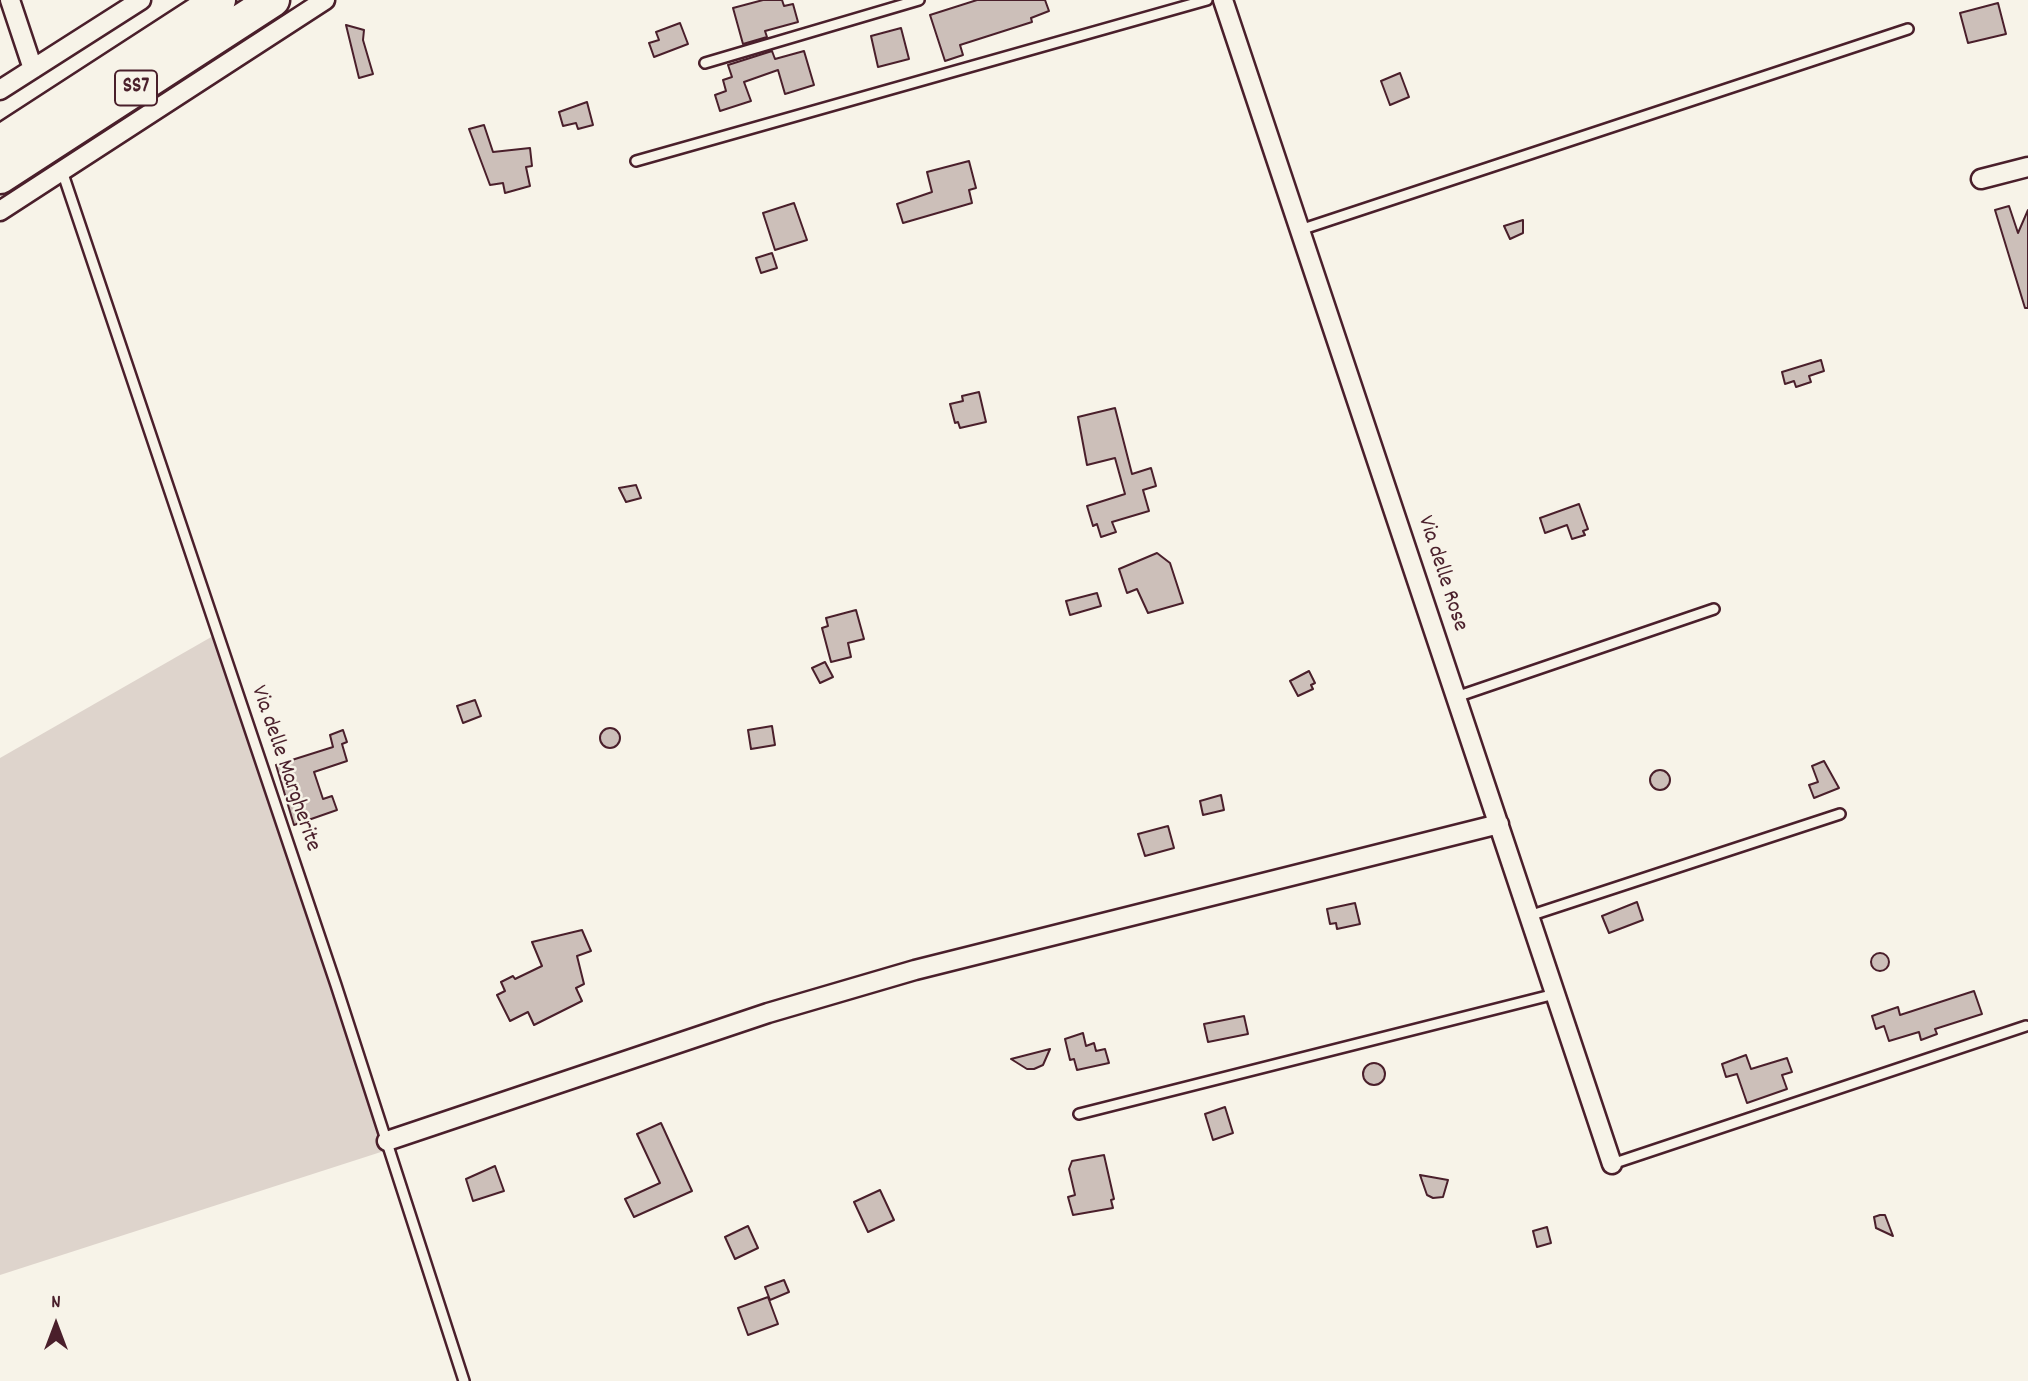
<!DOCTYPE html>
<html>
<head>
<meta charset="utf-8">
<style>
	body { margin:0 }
	#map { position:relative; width:2028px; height:1381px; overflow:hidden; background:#f7f3e8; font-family:Dekko,sans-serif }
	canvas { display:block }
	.north { position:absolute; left:21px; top:1290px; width:70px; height:70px; -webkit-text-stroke:5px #f7f3e8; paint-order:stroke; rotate:0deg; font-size:19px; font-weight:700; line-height:28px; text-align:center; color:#4a1f2b }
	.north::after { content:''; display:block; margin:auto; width:24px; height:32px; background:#4a1f2b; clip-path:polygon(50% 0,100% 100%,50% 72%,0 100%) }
</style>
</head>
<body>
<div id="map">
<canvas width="2028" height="1381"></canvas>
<div class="north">N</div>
</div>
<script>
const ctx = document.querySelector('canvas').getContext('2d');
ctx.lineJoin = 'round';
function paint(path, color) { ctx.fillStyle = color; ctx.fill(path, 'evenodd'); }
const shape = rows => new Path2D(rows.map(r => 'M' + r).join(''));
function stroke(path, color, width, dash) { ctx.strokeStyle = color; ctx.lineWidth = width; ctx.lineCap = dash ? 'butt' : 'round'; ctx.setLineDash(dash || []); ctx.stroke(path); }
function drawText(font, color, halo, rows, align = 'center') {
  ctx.font = font + ' Dekko,sans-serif'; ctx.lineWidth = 5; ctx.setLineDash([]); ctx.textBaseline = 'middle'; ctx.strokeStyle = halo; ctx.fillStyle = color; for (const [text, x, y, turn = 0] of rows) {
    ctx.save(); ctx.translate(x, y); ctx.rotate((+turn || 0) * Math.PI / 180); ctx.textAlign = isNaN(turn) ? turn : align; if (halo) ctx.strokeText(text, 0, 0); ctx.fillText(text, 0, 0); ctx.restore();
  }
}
const green = shape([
	[213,636,384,1151,0,1275,0,758]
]);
const building = shape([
	[763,0,782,0,784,6,793,4,798,22,765,31,767,37,743,44,733,8,763,0],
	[977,0,1045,0,1049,11,1031,18,1032,22,960,45,963,55,945,61,930,15,977,0],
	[1998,3,2006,34,1968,43,1960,13,1998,3],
	[680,23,688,44,654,57,649,43,659,40,656,32,680,23],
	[346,25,364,30,363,40,373,74,359,78,346,25],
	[901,28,909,59,878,67,871,36,901,28],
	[772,51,775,59,804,51,814,85,785,94,778,70,744,82,751,101,720,111,715,95,726,91,723,80,732,77,728,65,772,51],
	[1400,73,1409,97,1390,105,1381,81,1400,73],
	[587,102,593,125,578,129,576,123,563,126,559,112,587,102],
	[484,125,493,152,530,148,532,166,526,167,530,186,505,193,503,183,490,185,469,129,484,125],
	[969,161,976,188,969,190,972,203,903,223,897,204,932,192,927,172,969,161],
	[794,203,807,240,775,250,763,213,794,203],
	[2009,206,2018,233,2028,210,2028,308,2025,308,1995,210,2009,206],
	[1523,220,1523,233,1510,239,1504,226,1523,220],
	[772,253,777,268,761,273,756,258,772,253],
	[1821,360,1824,371,1809,376,1811,382,1796,387,1794,381,1785,384,1782,372,1821,360],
	[979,392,986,422,960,428,958,422,955,423,950,404,963,401,962,396,979,392],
	[1115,408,1132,474,1151,468,1156,486,1143,490,1149,511,1112,522,1116,532,1101,537,1097,524,1093,526,1087,506,1125,494,1115,458,1087,465,1078,417,1115,408],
	[636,485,641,498,626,502,619,488,636,485],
	[1579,504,1588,529,1583,531,1585,535,1572,539,1567,525,1545,533,1540,518,1579,504],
	[1157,553,1170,563,1183,603,1148,613,1137,589,1127,593,1119,569,1157,553],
	[1097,593,1101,606,1070,615,1066,601,1097,593],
	[856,610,864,639,848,643,851,657,831,662,822,628,828,626,826,618,856,610],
	[825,662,833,677,820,683,812,668,825,662],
	[1309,671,1315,683,1311,685,1313,689,1298,696,1290,681,1309,671],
	[475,700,481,716,463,723,457,706,475,700],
	[772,726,775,745,751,749,748,730,772,726],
	'600 738a10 10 0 1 1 20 0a10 10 0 1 1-20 0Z',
	[343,730,347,742,342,744,347,761,314,772,323,799,332,796,337,810,294,825,276,765,333,747,330,735,343,730],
	[1824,761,1839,788,1814,798,1809,785,1818,782,1812,766,1824,761],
	'1650 780a10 10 0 1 1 20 0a10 10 0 1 1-20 0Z',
	[1221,795,1224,810,1203,815,1200,801,1221,795],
	[1168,826,1174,848,1145,856,1138,834,1168,826],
	[1637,902,1643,920,1609,933,1602,916,1637,902],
	[1355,903,1360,924,1337,929,1336,923,1330,924,1327,909,1355,903],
	[582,930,591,951,577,956,584,984,576,988,582,1001,534,1025,528,1012,510,1021,497,995,505,991,501,982,513,976,515,979,542,966,532,942,582,930],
	'1871 962a9 9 0 1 1 18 0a9 9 0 1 1-18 0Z',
	[1974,991,1982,1014,1935,1029,1937,1034,1921,1040,1919,1032,1889,1041,1884,1026,1876,1029,1872,1016,1898,1007,1900,1015,1974,991],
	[1244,1016,1248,1034,1208,1042,1204,1024,1244,1016],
	[1083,1033,1086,1046,1094,1043,1096,1051,1105,1049,1109,1063,1077,1070,1074,1059,1070,1060,1065,1039,1083,1033],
	[1050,1049,1043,1065,1034,1069,1027,1069,1011,1059,1050,1049],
	[1746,1055,1751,1069,1787,1058,1792,1072,1782,1075,1787,1089,1747,1103,1737,1074,1726,1077,1722,1064,1746,1055],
	'1363 1074a11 11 0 1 1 22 0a11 11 0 1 1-22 0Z',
	[1225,1107,1233,1133,1213,1140,1205,1114,1225,1107],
	[661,1123,692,1191,634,1217,625,1199,660,1183,637,1134,661,1123],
	[1104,1155,1114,1199,1111,1200,1113,1208,1073,1215,1068,1197,1075,1195,1069,1169,1072,1161,1104,1155],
	[495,1166,504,1191,473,1201,466,1179,495,1166],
	[1420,1175,1448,1180,1443,1197,1433,1198,1427,1195,1420,1175],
	[880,1190,894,1220,868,1232,854,1202,880,1190],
	[1880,1215,1885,1215,1893,1236,1876,1228,1874,1217,1880,1215],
	[748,1226,758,1248,735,1259,725,1237,748,1226],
	[1547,1227,1551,1243,1537,1247,1533,1231,1547,1227],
	[784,1280,789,1292,770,1300,765,1287,784,1280],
	[768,1297,778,1324,748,1335,738,1308,768,1297]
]);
const lane = shape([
	[705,63,919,0],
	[636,161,1207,0],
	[62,171,336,985,464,1381],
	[1300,230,1908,29],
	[1456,697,1714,609],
	[1529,916,1840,814],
	[1079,1114,1555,994],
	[1612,1164,2026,1026]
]);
const street = shape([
	[10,0,33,69],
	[1223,0,1612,1164],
	[0,90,141,0],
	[1981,179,2028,167],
	[0,211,325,0],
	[387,1141,768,1013,915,970,1499,824]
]);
const highway = shape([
	[0,142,219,0],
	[0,177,273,0]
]);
const shields = [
	[136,88,42]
];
const shieldNames = [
	["SS7",136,88]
];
const streetNames = [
	["Via delle Rose",1441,574,72],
	["Via delle Margherite",284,769,71]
];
paint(green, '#ded4cc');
paint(building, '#ccbfb9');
stroke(building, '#4a1f2b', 2);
stroke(lane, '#4a1f2b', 14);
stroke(street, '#4a1f2b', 23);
stroke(highway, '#4a1f2b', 37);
stroke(lane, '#f7f3e8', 9);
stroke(street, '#f7f3e8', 18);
stroke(highway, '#f7f3e8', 32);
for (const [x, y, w] of shields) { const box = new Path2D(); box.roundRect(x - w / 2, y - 17.5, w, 35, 5); ctx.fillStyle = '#f7f3e8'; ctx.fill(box); stroke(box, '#4a1f2b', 2); }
drawText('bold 21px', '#4a1f2b', null, shieldNames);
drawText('23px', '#4a1f2b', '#f7f3e8', streetNames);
</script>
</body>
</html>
